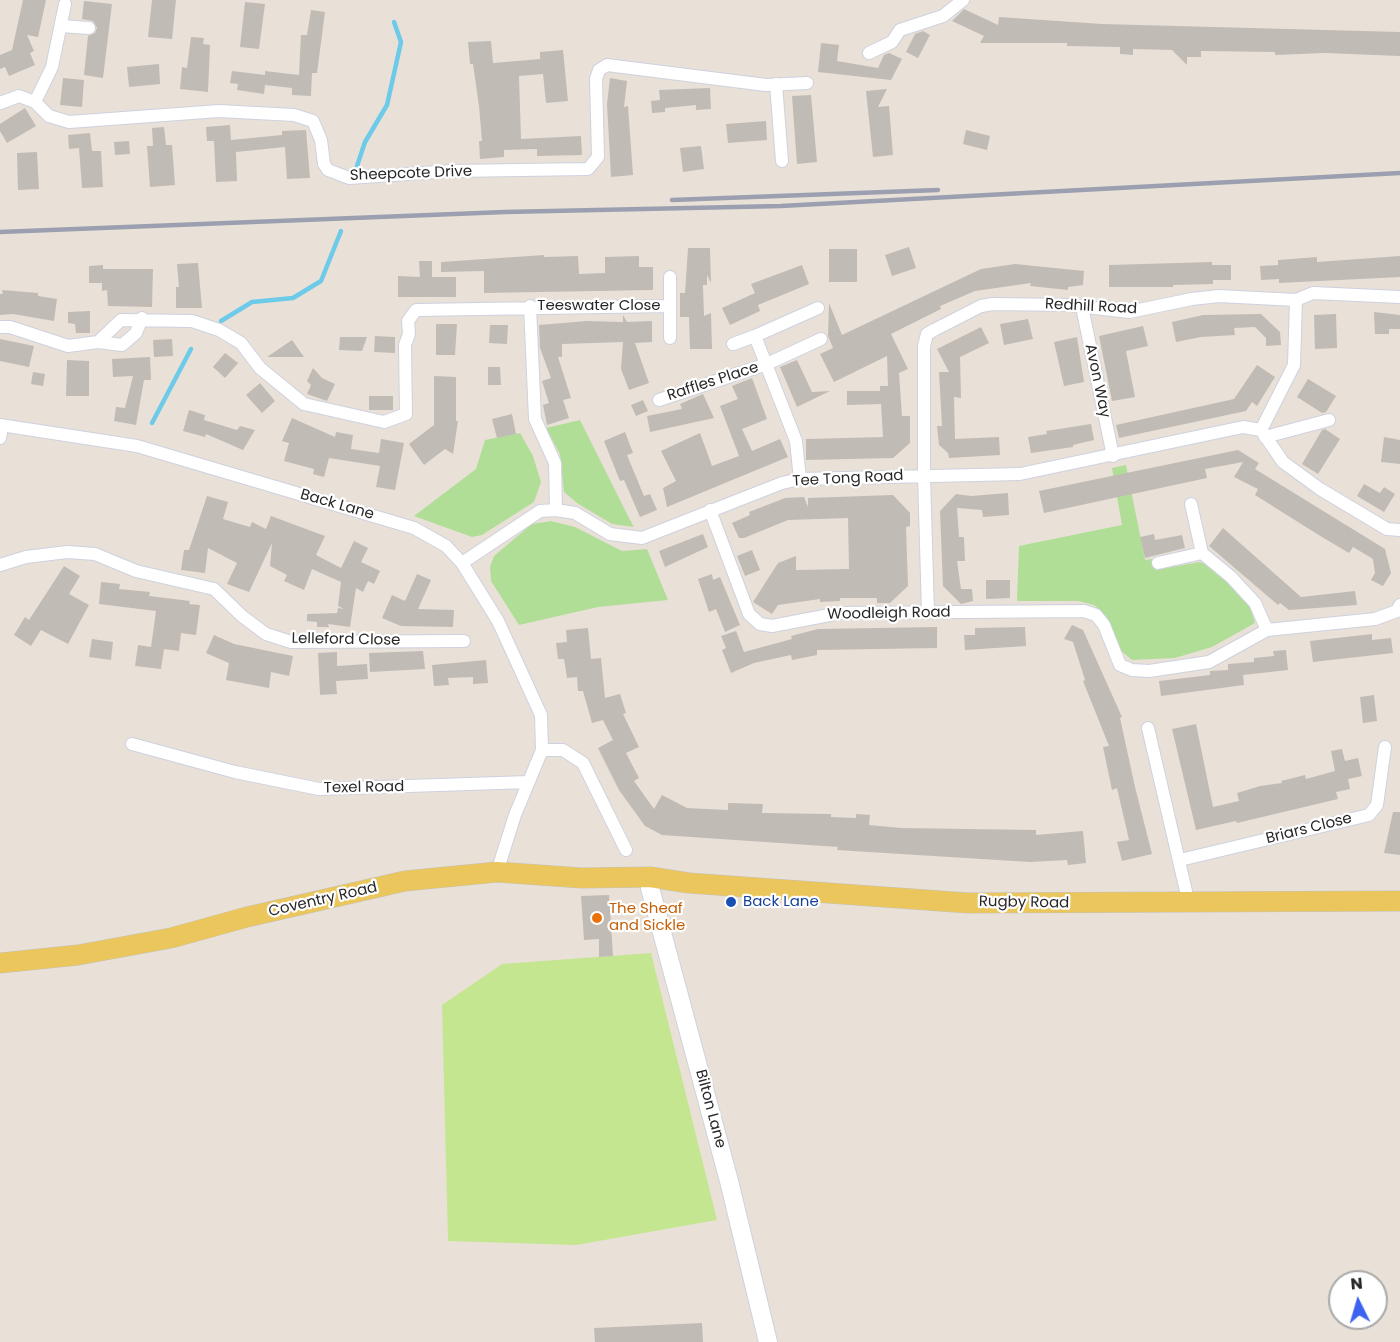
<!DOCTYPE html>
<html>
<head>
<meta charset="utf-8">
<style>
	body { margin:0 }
	#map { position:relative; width:1400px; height:1342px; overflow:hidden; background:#e9e1d8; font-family:Poppins,sans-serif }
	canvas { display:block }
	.north { position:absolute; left:1328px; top:1270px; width:60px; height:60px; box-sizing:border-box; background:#fff; border:2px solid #a9a9a9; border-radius:50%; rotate:355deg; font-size:16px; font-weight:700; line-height:24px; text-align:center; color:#272727 }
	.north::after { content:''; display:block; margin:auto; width:21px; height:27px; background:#3c62f2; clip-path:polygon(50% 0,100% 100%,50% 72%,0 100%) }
</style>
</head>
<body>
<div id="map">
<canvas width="1400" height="1342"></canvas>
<div class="north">N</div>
</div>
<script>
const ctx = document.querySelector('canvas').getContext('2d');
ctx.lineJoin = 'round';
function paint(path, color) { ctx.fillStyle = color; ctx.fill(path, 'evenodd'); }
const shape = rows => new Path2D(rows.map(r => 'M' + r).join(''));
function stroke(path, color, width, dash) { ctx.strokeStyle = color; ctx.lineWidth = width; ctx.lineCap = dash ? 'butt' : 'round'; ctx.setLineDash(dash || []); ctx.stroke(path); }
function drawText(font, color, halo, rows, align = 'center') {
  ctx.font = font + ' Poppins,sans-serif'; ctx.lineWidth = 4.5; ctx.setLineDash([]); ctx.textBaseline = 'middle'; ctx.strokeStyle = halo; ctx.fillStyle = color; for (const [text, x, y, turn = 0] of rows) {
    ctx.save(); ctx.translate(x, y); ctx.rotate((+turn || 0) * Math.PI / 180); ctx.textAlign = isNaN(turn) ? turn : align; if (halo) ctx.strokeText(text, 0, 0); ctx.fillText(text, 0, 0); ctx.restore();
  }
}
const green = shape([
	[580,420,629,518,634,527,612,524,577,503,564,492,560,454,546,428],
	[520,433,533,456,541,482,534,502,482,535,472,537,414,516,476,469,485,440],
	[1126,465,1145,560,1152,559,1155,570,1200,562,1215,569,1249,603,1255,623,1212,647,1175,658,1132,660,1119,649,1107,617,1094,605,1078,601,1017,601,1019,546,1122,525,1112,468],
	[551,521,575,527,622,551,647,549,668,600,598,607,519,625,491,581,490,567,494,556,532,524]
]);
const pitch = shape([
	[651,953,717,1220,576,1245,448,1241,442,1005,502,964]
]);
const stream = shape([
	[357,166,365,142,387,105,401,42,394,22],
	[221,321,252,302,293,298,321,281,341,231],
	[152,423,191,349]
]);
const building = shape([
	[23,0,46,0,38,37,27,35,34,51,30,53,35,65,9,76,5,67,0,69,0,55,12,50],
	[152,0,176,0,172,39,148,37],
	[84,1,112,4,103,78,84,75,88,36,95,33,97,28,93,21,82,19],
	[245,2,265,4,259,49,240,47],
	[964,9,998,25,999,17,1102,24,1400,32,1400,56,1325,53,1275,55,1275,52,1201,51,1201,57,1187,57,1187,65,1172,50,1133,49,1133,55,1120,54,1120,47,1067,46,1067,43,980,43,984,36,952,21],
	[311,10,325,12,317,73,312,73,311,96,292,95,292,88,265,85,264,94,237,90,238,84,230,83,232,71,265,75,265,71,299,75,301,35,307,35],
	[923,31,930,35,918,58,906,52,915,34],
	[191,37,204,38,203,44,210,45,208,92,180,89,182,67,187,68],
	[491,41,493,63,540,59,540,52,563,50,568,101,546,103,543,74,519,76,521,139,581,136,582,155,537,156,537,149,504,150,504,141,504,157,480,159,479,141,482,141,479,106,473,64,470,64,468,42],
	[821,43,839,45,837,61,878,68,884,55,889,53,902,59,891,80,818,72],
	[159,64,160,84,129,87,127,67],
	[63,78,84,80,82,107,60,105],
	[610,78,627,81,624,107,628,106,633,175,611,177,607,104],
	[710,88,711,109,696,110,696,105,665,108,665,112,652,113,651,101,660,100,659,90],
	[887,89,878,107,889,106,893,155,873,157,866,91],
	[811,95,817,162,797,164,792,96],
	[25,108,36,126,7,143,0,131,0,124],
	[766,121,767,140,728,143,726,124],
	[230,125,231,140,282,135,282,131,306,130,310,178,287,179,285,147,236,152,237,181,216,182,214,141,207,141,206,127],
	[164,127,166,145,172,145,175,185,150,187,147,146,153,146,152,128],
	[966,130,990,136,987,150,963,144],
	[90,133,92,151,101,151,103,187,82,188,79,148,69,149,68,135],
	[129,141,130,154,115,155,114,142],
	[701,146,704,169,683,172,680,148],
	[37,152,39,189,18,190,17,153],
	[909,247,916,268,892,276,885,255],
	[688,248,710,248,711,283,707,275,707,285,703,285,704,316,711,313,712,349,690,349,689,317,680,317,680,293,685,293],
	[829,249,857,249,857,282,829,282],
	[544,255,544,257,578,256,579,274,605,273,605,257,639,256,639,267,653,267,653,290,484,293,484,271,441,272,441,262],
	[1400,256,1400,277,1279,283,1279,279,1261,280,1260,266,1278,265,1278,260,1317,257,1317,262],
	[419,261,432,261,432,277,456,277,456,297,398,297,398,276,420,277],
	[1212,262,1212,265,1231,265,1231,280,1213,280,1213,284,1173,285,1173,287,1109,287,1109,265],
	[198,263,202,308,176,308,176,287,179,287,177,264],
	[1015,264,1084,271,1083,285,1068,287,1068,290,1030,286,1031,283,975,291,940,306,941,309,891,334,908,369,899,373,902,416,910,416,910,443,893,458,806,460,806,439,883,437,881,404,847,405,847,391,880,391,880,386,888,386,887,356,834,382,820,354,833,348,828,336,829,303,842,335,981,269],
	[103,265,103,269,153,269,152,307,108,306,107,290,102,291,102,283,89,283,89,266],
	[802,265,809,284,758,305,760,311,730,325,722,308,755,293,751,284],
	[2,290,38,293,38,296,57,299,54,321,13,314,0,315,0,294,3,294],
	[90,311,90,333,76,333,75,324,68,323,68,312],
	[1374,312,1400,315,1400,329,1389,329,1389,334,1375,334],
	[1261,314,1280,332,1281,345,1266,346,1266,338,1255,327,1234,328,1235,335,1201,337,1176,342,1172,322,1203,315],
	[1336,314,1337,348,1315,349,1314,315],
	[623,315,627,322,652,321,652,342,635,343,649,383,629,390,621,369,623,342,562,344,562,357,558,357,571,398,563,400,569,418,547,425,543,405,549,403,542,381,551,378,540,348,539,325,587,321,623,322],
	[1028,319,1033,339,1004,345,1000,324],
	[436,324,457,324,455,355,436,355],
	[490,325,508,325,507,344,489,343],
	[1143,326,1148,346,1126,351,1135,397,1112,401,1099,336],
	[981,327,989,343,960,357,961,398,954,397,955,439,999,437,1000,455,949,458,948,453,939,445,937,426,942,426,939,372,949,372,937,349],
	[375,336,395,337,395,353,374,352],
	[340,337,367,337,362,351,339,350],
	[1077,337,1084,382,1064,386,1054,342],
	[0,339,34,346,29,367,0,361],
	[172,339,173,356,154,357,153,340],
	[292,340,304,357,267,357],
	[225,353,238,363,225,378,213,367],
	[150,357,151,380,144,380,136,425,114,421,116,407,125,408,133,376,113,377,112,359],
	[67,360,89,361,89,396,66,396],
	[797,360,812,392,830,391,797,407,780,367],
	[1257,365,1275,377,1257,406,1252,402,1246,411,1119,438,1116,425,1234,399],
	[488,367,500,367,501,385,488,385],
	[313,368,322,378,335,384,327,401,307,394,311,385,307,381],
	[33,372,45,374,43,386,31,384],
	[434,376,456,377,456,421,458,421,453,454,445,449,424,465,409,444,434,425],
	[752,378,767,419,742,429,752,451,780,439,788,457,667,507,663,488,676,481,661,451,700,433,712,466,739,456,720,406,738,399,732,386],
	[1308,379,1336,396,1326,412,1322,413,1297,397],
	[260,383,275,401,262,413,246,395],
	[703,394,714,418,650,432,647,416,682,409,680,404],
	[369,396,393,396,393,410,369,410],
	[643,400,648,411,636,416,631,405],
	[189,410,205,415,204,420,237,430,240,426,255,430,243,450,206,434,205,437,183,431],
	[512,414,516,434,497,438,492,419],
	[292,418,335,437,336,432,353,435,351,449,379,453,381,439,404,443,395,490,376,487,380,466,329,458,324,477,313,474,314,469,284,461,289,443,282,441],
	[1091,424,1094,440,1073,445,1073,447,1031,453,1028,437,1047,434,1046,431],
	[1325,429,1340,439,1318,474,1302,464,1322,430],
	[625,432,633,453,627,455,644,496,650,494,657,510,640,517,624,480,620,481,604,441],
	[1384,437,1400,440,1400,464,1381,462],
	[1238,450,1259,463,1255,469,1385,549,1391,573,1383,586,1371,580,1375,573,1373,559,1353,547,1349,553,1317,534,1255,495,1258,489,1234,477,1243,462,1205,469,1207,478,1044,513,1039,491],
	[1364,484,1380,493,1384,487,1395,494,1384,512,1357,496],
	[1008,493,1009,515,983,517,982,510,957,508,959,537,964,537,965,561,957,561,961,589,972,589,973,601,961,604,943,586,940,511,956,494,971,496],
	[893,495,910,513,910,526,906,527,908,586,890,603,877,603,877,598,840,598,840,601,820,602,820,599,778,605,772,614,753,602,778,563,796,556,796,570,849,569,848,518,788,520,744,538,739,538,732,523,750,515,749,512,785,498,804,497,808,507,808,498],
	[207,496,228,502,223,519,250,527,252,522,266,529,271,516,325,536,316,555,341,568,354,541,368,548,361,562,380,571,374,584,368,581,363,592,356,588,350,627,328,624,329,627,317,627,317,622,307,621,307,614,337,613,338,608,344,609,338,606,341,582,312,569,304,590,284,581,287,575,270,566,272,543,249,592,227,584,237,563,208,548,205,573,181,570,184,550,189,550],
	[1223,528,1301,597,1355,591,1357,605,1289,610,1280,603,1278,605,1209,546],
	[703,534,708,547,665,567,659,551],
	[1154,534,1155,540,1182,535,1185,548,1145,558,1140,537],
	[752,550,760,570,745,576,737,556],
	[64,566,80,576,69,594,89,605,68,644,41,630,31,646,14,635,25,617,29,620],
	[417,574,431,580,418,609,454,610,453,627,401,626,382,618,392,595,405,601],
	[712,574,713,580,720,577,740,625,725,632,716,609,709,612,698,579],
	[986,580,1010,580,1010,598,986,599],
	[101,582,120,584,119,589,150,592,149,596,190,601,189,604,200,605,196,635,181,633,179,651,164,649,161,669,135,666,138,645,151,647,156,611,99,604],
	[1072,625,1083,630,1122,717,1120,718,1135,787,1152,854,1122,861,1117,842,1129,840,1117,788,1112,790,1103,747,1109,746,1083,681,1085,680,1073,642,1064,639],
	[937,627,937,648,817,650,817,655,792,660,791,655,754,663,731,673,722,650,726,648,721,636,736,631,744,652,792,639,791,636,818,629],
	[1025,627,1026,646,965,650,964,635,975,635,975,628],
	[588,628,591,659,601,658,605,698,620,694,626,713,623,714,639,747,626,753,639,778,634,781,654,809,662,795,687,808,728,810,728,803,763,804,762,813,831,814,831,817,856,818,856,814,870,815,869,825,901,828,1036,830,1036,835,1083,831,1086,863,1068,865,1067,860,1030,862,837,850,838,847,662,835,645,826,619,790,598,748,613,740,603,720,592,723,583,691,578,691,577,677,567,678,564,659,558,659,556,643,567,642,566,630],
	[1372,634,1372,640,1391,638,1393,653,1313,662,1310,641],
	[214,635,234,644,293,656,289,676,271,672,269,688,226,680,229,663,206,653],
	[92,639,113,642,111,660,89,657],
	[1286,650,1288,670,1243,675,1244,685,1161,696,1159,681,1210,675,1210,671,1228,670,1228,664,1254,662,1254,658,1274,656,1273,651],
	[423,651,425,669,370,672,369,653],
	[337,652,337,666,367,664,368,679,336,681,337,694,320,695,318,653],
	[486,660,488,683,473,684,473,677,448,678,449,685,434,686,432,665],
	[1374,695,1377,721,1363,723,1360,697],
	[1196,724,1213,807,1239,801,1237,793,1260,786,1282,783,1281,781,1305,775,1306,779,1335,771,1331,751,1342,749,1345,761,1358,758,1362,776,1348,779,1350,789,1336,792,1338,799,1237,823,1236,821,1196,830,1172,729],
	[1393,812,1400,812,1400,855,1384,853],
	[609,895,613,956,599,957,599,939,584,940,581,896],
	[702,1323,703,1342,595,1342,594,1328]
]);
const street = shape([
	[61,26,89,28],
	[869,53,892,42,900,30,943,16,963,0],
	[776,84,782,161],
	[35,102,52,67,65,4],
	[0,103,19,96,35,102,49,116,69,122,219,111,294,115,313,121,321,140,324,164,328,170,349,178,452,171,588,169,598,157,596,79,599,70,607,65,766,85,807,83],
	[530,306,535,419,555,463,556,510],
	[1082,307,1113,456],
	[0,327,10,327,68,346,98,342,121,320,192,321,219,330,241,343,260,368,304,404,384,422,406,414,405,345,409,334,408,321,416,310,668,306],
	[670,338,670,277],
	[98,342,122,345,136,333,142,318],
	[733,344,755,336],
	[659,400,767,364,821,339],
	[0,425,137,446,414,528,446,546,462,563,498,621,541,715,542,750,515,815,497,872],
	[1261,430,1283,462,1320,489,1387,529,1400,530],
	[1261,430,1294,365,1296,300],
	[1265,437,1329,420],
	[0,438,2,426],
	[800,479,796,441,755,336,818,308],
	[1191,504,1202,553,1231,577,1255,603,1267,630],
	[710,510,749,614,760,624,772,626,840,613,1084,611,1096,615,1104,625,1120,665,1132,670,1149,671,1209,662,1267,630,1375,619,1397,611,1400,605],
	[462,563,540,511,556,510,575,513,610,534,642,538,782,483,800,479,1020,474,1243,427,1261,430],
	[1158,563,1202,553],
	[0,565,26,557,67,552,95,554,136,571,214,589,242,616,266,634,291,642,464,641],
	[928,613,924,475,924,346,927,334,934,330,981,306,993,304,1069,305,1129,312,1192,299,1219,296,1296,300,1313,293,1400,297],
	[1148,728,1189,904],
	[132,744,235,772,319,789,529,782],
	[542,750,563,750,583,763,626,850],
	[1180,860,1369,815,1377,805,1385,747]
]);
const secondary = shape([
	[650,877,650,888,729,1181,768,1342]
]);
const primary = shape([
	[0,963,78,955,171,938,247,917,405,881,497,872,582,878,650,877,689,883,968,903,1400,901]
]);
const rail = shape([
	[672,200,938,190],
	[0,232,505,212,781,206,1400,173]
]);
const markers = [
	[731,902,6,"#1a4fb4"],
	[597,918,6,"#e8710a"]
];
const streetNames = [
	["Sheepcote Drive",411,174,-2],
	["Teeswater Close",599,306],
	["Redhill Road",1091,307,3],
	["Avon Way",1097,381,78],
	["Raffles Place",713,382,-18],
	["Tee Tong Road",848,479,-3],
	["Back Lane",337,505,16],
	["Woodleigh Road",889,614,-1],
	["Lelleford Close",346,640,1],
	["Texel Road",364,788,-1],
	["Briars Close",1309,829,-14],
	["Coventry Road",323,900,-13],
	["Rugby Road",1024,903,1],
	["Bilton Lane",710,1109,75]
];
const transitNames = [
	["Back Lane",743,902]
];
const foodNames = [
	["The Sheaf",609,909],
	["and Sickle",609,926]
];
paint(green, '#b0de96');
paint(pitch, '#c4e691');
stroke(stream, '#6dcae9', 4.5);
paint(building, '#c1bbb5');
stroke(street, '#ced1df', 14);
stroke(secondary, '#ced1df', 20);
stroke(primary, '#c3c3c3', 21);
stroke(street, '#fff', 12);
stroke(secondary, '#fff', 18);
stroke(primary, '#eac65c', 20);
stroke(rail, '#9c9fb0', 4.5);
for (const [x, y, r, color] of markers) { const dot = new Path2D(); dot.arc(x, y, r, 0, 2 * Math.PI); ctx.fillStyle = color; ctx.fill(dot); stroke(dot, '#fff', 2); }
drawText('15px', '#272727', '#fff', streetNames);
drawText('15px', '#164399', '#fff', transitNames, 'left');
drawText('15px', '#c56008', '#fff', foodNames, 'left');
</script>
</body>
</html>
